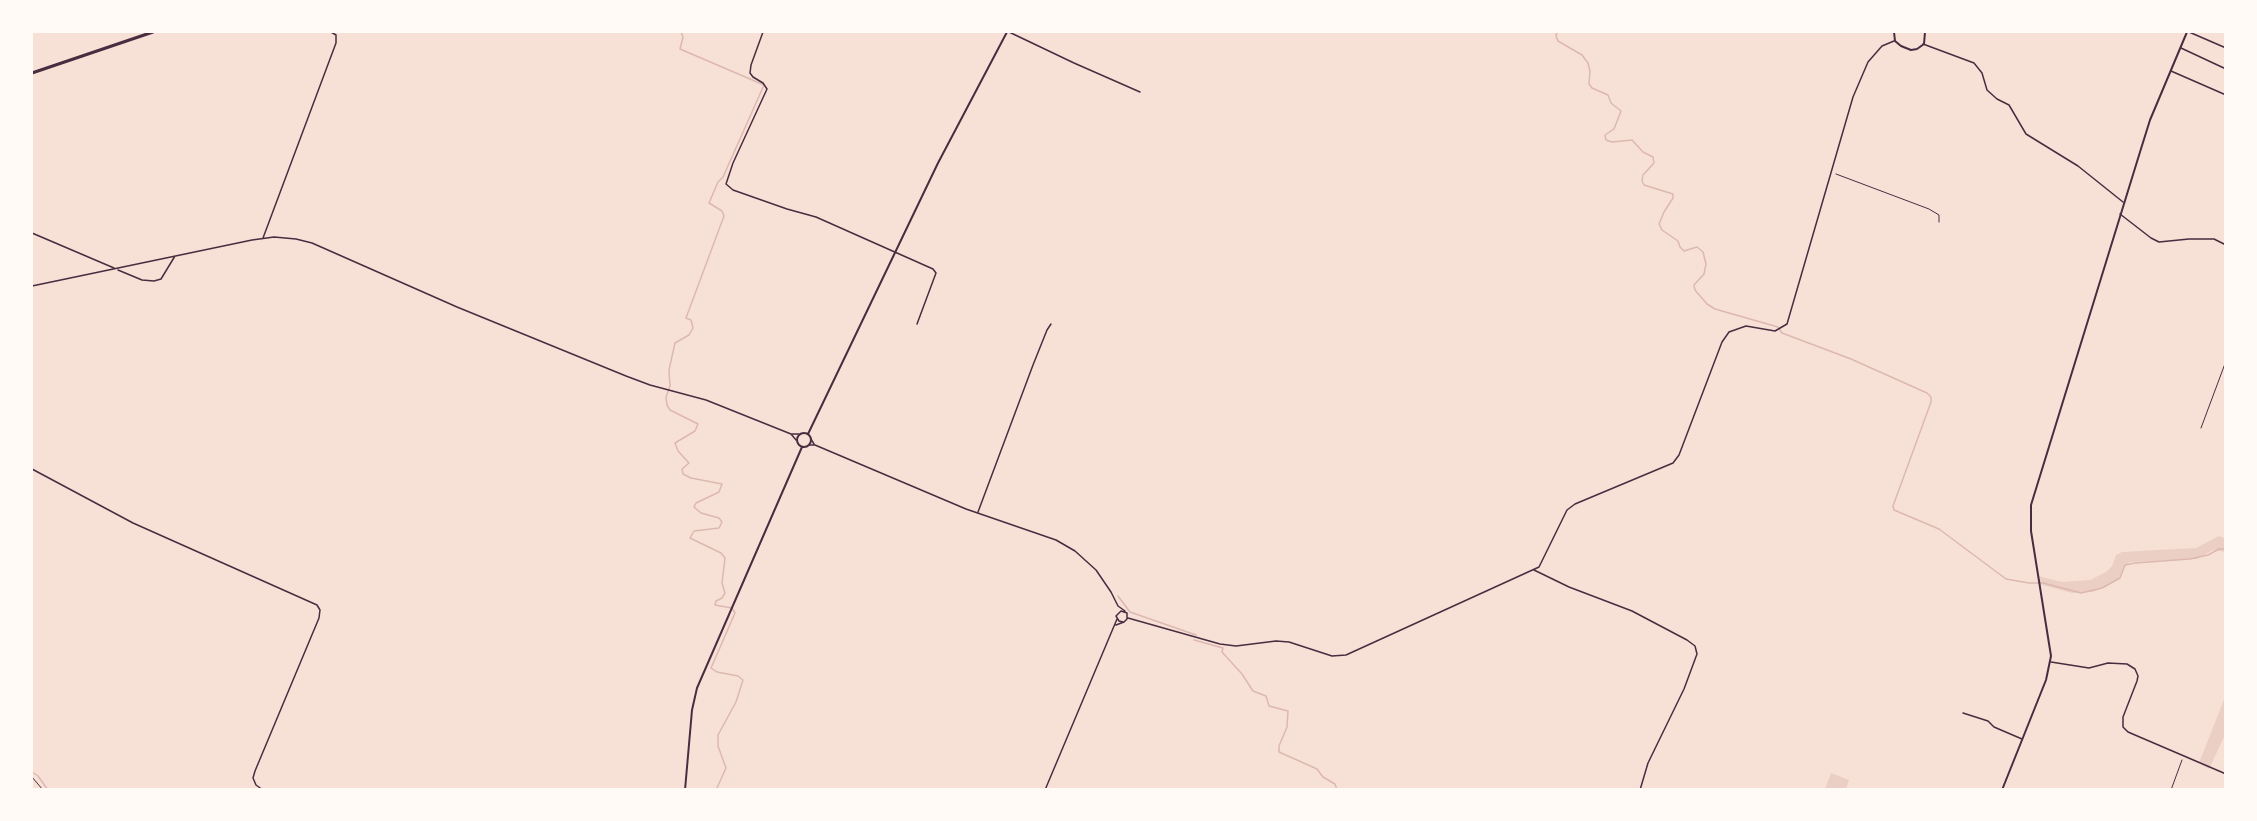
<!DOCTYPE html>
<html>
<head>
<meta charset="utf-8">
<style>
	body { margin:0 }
	#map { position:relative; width:2257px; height:821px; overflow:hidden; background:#f7e1d7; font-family:Montserrat,sans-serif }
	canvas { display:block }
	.frame { position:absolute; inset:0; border:33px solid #fffaf5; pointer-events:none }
</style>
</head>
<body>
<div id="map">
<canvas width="2257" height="821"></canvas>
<div class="frame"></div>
</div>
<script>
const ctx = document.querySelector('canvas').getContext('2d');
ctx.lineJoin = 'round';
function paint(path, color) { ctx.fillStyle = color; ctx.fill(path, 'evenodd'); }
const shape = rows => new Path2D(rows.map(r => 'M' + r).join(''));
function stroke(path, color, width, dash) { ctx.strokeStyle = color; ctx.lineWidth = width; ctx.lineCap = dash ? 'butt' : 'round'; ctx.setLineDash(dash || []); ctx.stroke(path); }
const green = shape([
	[2219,536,2225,538,2225,552,2213,550,2197,559,2130,562,2123,567,2121,575,2116,581,2093,592,2072,593,2039,584,2038,576,2062,582,2090,580,2106,572,2112,566,2116,555,2122,552,2196,548],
	[2225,697,2225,735,2209,769,2199,763],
	[1831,773,1849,780,1846,789,1825,789]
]);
const stream = shape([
	[681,32,683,37,680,49,764,85,723,177,718,182,709,203,722,211,724,216,686,318,691,320,693,328,689,335,675,343,669,370,670,386,666,397,667,405,670,410,698,424,695,431,675,443,678,451,689,463,682,469,683,474,691,478,722,484,719,492,696,503,694,507,701,513,719,518,722,522,719,528,694,531,690,538,721,553,725,558,722,583,725,593,722,598,716,601,715,605,732,608,735,613,711,668,717,672,738,676,743,680,736,702,718,735,718,746,726,768,716,790],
	[1557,32,1556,36,1558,41,1582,55,1588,63,1590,71,1589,84,1592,88,1608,95,1611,103,1621,111,1614,129,1605,135,1606,140,1612,142,1632,140,1643,152,1653,157,1654,163,1643,175,1642,181,1644,185,1673,194,1673,198,1664,212,1659,224,1662,230,1678,241,1680,247,1684,251,1697,247,1703,252,1706,264,1704,274,1694,285,1695,290,1707,304,1715,309,1778,327,1782,333,1851,359,1927,393,1931,397,1931,402,1893,506,1894,510,1939,529,2006,579,2029,583,2043,583,2081,593,2102,588,2120,578,2125,565,2135,563,2190,559,2208,555,2219,549,2226,549],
	[1118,596,1130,612,1196,635],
	[1194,640,1223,648,1222,652,1242,674,1253,691,1266,696,1269,706,1288,711,1287,727,1279,746,1279,752,1317,769,1323,777,1335,784,1337,790],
	[32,772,38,776,48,790]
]);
const path = shape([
	[1836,174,1929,209,1939,215,1939,222],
	[2201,428,2226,361],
	[32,777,43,790],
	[2171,790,2182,760]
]);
const minor = shape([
	[763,32,751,65,750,73,753,77,763,83,767,89,733,163,726,184,733,190,787,209,816,217,933,269,936,273,917,324],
	[1009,32,1074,63,1140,92],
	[2189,32,2226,48],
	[1923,44,1974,63,1982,73,1987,90,1997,99,2009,105,2026,134,2078,166,2123,202],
	[2181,48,2226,69],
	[2171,71,2226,95],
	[2120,214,2151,238,2159,242,2189,239,2214,239,2226,245],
	[32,233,114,268],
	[263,238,336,43,336,35,331,32],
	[118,270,142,280,154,281,161,279,175,256],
	[32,286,252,240,274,237,296,239,312,243,457,307,626,376,650,385,706,400,791,434,796,440],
	[791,434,799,434],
	[811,439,814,444],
	[809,445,815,445,966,509,1056,540,1075,551,1096,570,1111,592,1118,606,1125,611],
	[32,469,133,523,317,605,320,610,319,618,255,771,253,778,256,785,263,790],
	[978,512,1033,365,1047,330,1051,324],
	[1534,570,1569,587,1632,611,1687,640,1695,646,1697,654,1684,689,1648,763,1640,790],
	[1128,618,1220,644,1236,646,1276,641,1289,642,1332,656,1346,655,1539,567,1567,510,1575,504,1673,463,1679,455,1722,342,1729,332,1746,326,1775,331,1787,324,1853,97,1868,62,1882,46,1894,41],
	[1116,625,1124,622,1127,619,1127,613,1121,611,1116,616,1119,621,1123,622],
	[2051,662,2089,668,2108,663,2127,664,2135,669,2138,676,2137,681,2123,717,2123,727,2128,732,2226,774],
	[1963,713,1988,721,1994,727,2022,739],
	[1045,790,1117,619]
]);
const tertiary = shape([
	[1894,32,1895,41,1901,46,1911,50,1917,49,1924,44,1925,32],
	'797 440a7 7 0 1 1 14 0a7 7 0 1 1-14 0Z',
	[808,434,938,163,1007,32],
	[685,790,692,710,697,688,802,447],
	[2002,790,2046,680,2051,656,2031,531,2031,505,2140,152,2150,120,2187,32]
]);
const primary = shape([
	[32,73,153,32]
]);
paint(green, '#ebcfc5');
stroke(stream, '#dcb8b0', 1.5);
stroke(path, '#4a2c40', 1);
stroke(minor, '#4a2c40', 1.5);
stroke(tertiary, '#4a2c40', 2);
stroke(primary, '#4a2c40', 3);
</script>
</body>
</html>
